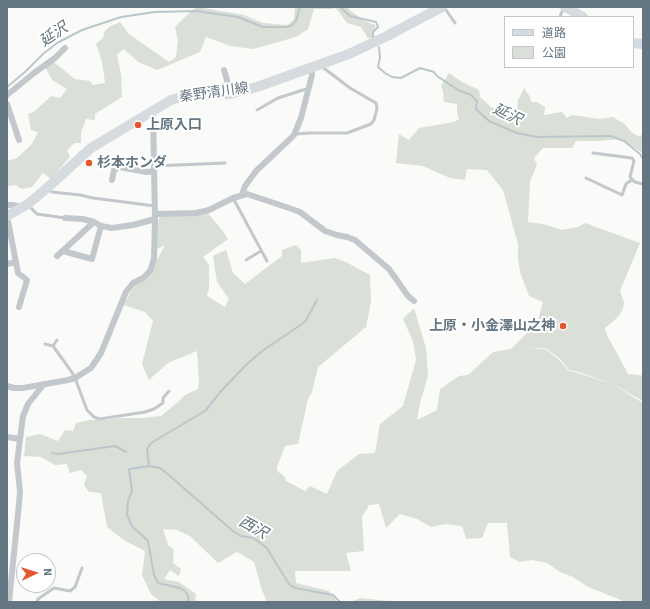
<!DOCTYPE html>
<html>
<head>
<meta charset="utf-8">
<style>
	body { margin:0 }
	#map { position:relative; width:650px; height:609px; overflow:hidden; background:#fafaf8; font-family:Signika,"Noto Sans JP",sans-serif }
	canvas { display:block }
	.frame { position:absolute; inset:0; border:8px solid #657683; pointer-events:none }
	.legend { position:absolute; left:504px; top:16px; width:130px; height:52px; box-sizing:border-box; background:#fff; border:1px solid #c1c8cd; margin:0; padding:5px 7px; list-style:none; font-size:12px; color:#657683 }
	.legend li { display:flex; align-items:center; gap:8px; height:20px }
	.legend b { width:20px; border:1px solid #c1c8cd }
	.north { position:absolute; left:16px; top:553px; width:40px; height:40px; box-sizing:border-box; background:#fff; border:1px solid #c1c8cd; border-radius:50%; rotate:86deg; font-size:11px; font-weight:700; line-height:16px; text-align:center; color:#657683 }
	.north::after { content:''; display:block; margin:auto; width:14px; height:18px; background:#e4572e; clip-path:polygon(50% 0,100% 100%,50% 72%,0 100%) }
</style>
</head>
<body>
<div id="map">
<canvas width="650" height="609"></canvas>
<div class="frame"></div>
<ul class="legend">
<li><b style="height:5px;background:#d6dbdf"></b>道路</li>
<li><b style="height:11px;background:#dadfd7"></b>公園</li>
</ul>
<div class="north">N</div>
</div>
<script>
const ctx = document.querySelector('canvas').getContext('2d');
ctx.lineJoin = 'round';
function paint(path, color) { ctx.fillStyle = color; ctx.fill(path, 'evenodd'); }
const shape = rows => new Path2D(rows.map(r => 'M' + r).join(''));
function stroke(path, color, width, dash) { ctx.strokeStyle = color; ctx.lineWidth = width; ctx.lineCap = dash ? 'butt' : 'round'; ctx.setLineDash(dash || []); ctx.stroke(path); }
function drawText(font, color, halo, rows, align = 'center') {
  ctx.font = font + ' Signika,"Noto Sans JP",sans-serif'; ctx.lineWidth = 4; ctx.setLineDash([]); ctx.textBaseline = 'middle'; ctx.strokeStyle = halo; ctx.fillStyle = color; for (const [text, x, y, turn = 0] of rows) {
    ctx.save(); ctx.translate(x, y); ctx.rotate((+turn || 0) * Math.PI / 180); ctx.textAlign = isNaN(turn) ? turn : align; if (halo) ctx.strokeText(text, 0, 0); ctx.fillText(text, 0, 0); ctx.restore();
  }
}
const green = shape([
	[197,7,244,15,263,23,288,25,294,19,295,7,347,7,352,12,365,21,375,25,375,28,372,32,372,38,368,38,361,27,347,23,336,8,332,9,314,9,308,29,296,37,253,49,230,46,206,37,200,52,157,70,138,62,124,49,117,54,121,75,122,97,95,114,95,120,86,119,81,133,81,143,75,143,67,150,70,157,51,179,43,173,32,187,21,189,16,185,7,186,7,161,17,158,32,144,38,132,31,130,28,114,34,112,51,96,60,98,67,89,52,80,45,67,52,61,75,79,90,81,93,85,105,83,102,61,96,44,103,38,105,31,109,27,120,22,129,34,169,62,176,57,178,41,175,27,188,14],
	[449,73,462,82,479,90,480,97,491,107,517,115,518,100,524,88,530,97,531,102,537,102,545,107,544,115,562,112,567,118,572,115,599,119,613,117,626,125,631,132,638,136,643,135,643,153,620,139,598,141,576,141,572,148,543,148,534,158,537,165,530,181,528,222,543,224,562,230,578,227,585,223,640,243,620,291,624,302,623,309,618,317,605,328,607,335,628,374,640,375,643,376,643,401,612,384,579,372,569,370,560,359,547,349,527,347,547,350,560,361,569,371,578,373,612,384,643,403,643,602,626,602,588,587,573,577,560,572,547,563,532,560,520,562,510,557,507,523,488,523,482,538,466,539,462,526,445,524,431,527,417,519,400,514,386,528,379,504,369,505,362,517,364,551,346,553,351,571,295,571,296,583,329,591,337,602,267,602,262,590,254,562,237,552,218,563,190,536,177,530,163,529,168,545,174,550,173,563,181,569,179,576,170,570,164,579,179,582,196,594,195,602,161,602,151,594,142,575,145,551,125,541,107,527,101,493,89,492,84,485,87,476,81,470,70,473,67,464,55,465,41,457,24,456,26,437,40,434,58,441,65,430,73,431,76,423,89,420,105,420,120,418,141,418,161,416,178,402,185,395,198,389,199,382,197,351,168,363,149,380,142,364,153,321,145,312,124,305,130,293,136,284,155,264,165,245,157,249,157,229,159,218,162,216,208,213,222,230,228,239,203,257,209,265,209,288,207,296,225,307,229,299,217,282,213,256,226,250,233,273,245,284,282,256,282,250,296,245,301,250,301,263,335,258,346,262,370,275,371,302,366,327,318,367,312,392,308,399,298,444,285,446,277,467,277,471,284,476,286,481,305,491,310,486,327,494,337,471,359,454,375,453,380,424,403,406,416,360,413,341,403,319,414,308,426,348,428,376,420,403,417,420,437,410,440,389,459,376,468,375,493,352,511,349,528,332,536,328,543,302,529,296,520,272,518,258,518,244,503,190,487,170,467,169,465,180,450,178,423,166,396,163,399,134,409,140,419,128,454,122,459,119,457,113,457,104,444,102,443,91,441,86],
	[361,598,397,602,350,602]
]);
const stream = shape([
	[340,7,350,16,376,22,378,27,373,32,373,37],
	[379,47,380,57,378,67,385,73,392,77,401,78,420,68,434,72,437,76,458,90,471,95,477,101,476,109,489,121,517,133,537,137,611,136,624,141,640,154,643,159],
	[7,87,25,72,43,54,57,43,82,30,121,17,155,12,196,11,238,17,263,27,287,27,292,25,296,21,300,7],
	[52,453,58,454,115,446,126,452],
	[149,466,147,449,151,443,205,411,222,390,247,364,262,351,305,322,317,300],
	[189,602,188,596,185,591,180,588,158,583,154,575,148,541,132,526,127,515,128,501,132,491,129,469,149,466,160,468,170,476,234,532,241,536,253,538,266,547,289,584,295,588,333,595,340,602]
]);
const lane = shape([
	[444,7,455,23],
	[560,17,563,9],
	[257,110,278,98,303,90,308,89],
	[296,134,309,133,347,133,371,124,374,120,377,109,376,103,350,88,321,66],
	[593,153,632,158,634,161,630,177,635,182,643,184],
	[112,161,116,169],
	[154,166,225,163],
	[586,178,622,195,626,184,630,181,633,180],
	[48,189,52,192,80,195,93,198,155,206],
	[233,198,267,261],
	[29,206,37,214,65,218],
	[246,260,261,251],
	[45,344,53,346,57,340],
	[53,346,71,371,75,378,87,410,94,417,99,419,106,418,145,412,154,409,163,403,163,398,169,391],
	[37,602,38,599,54,588,70,591,75,587,82,568]
]);
const street = shape([
	[224,70,227,80,230,94],
	[7,95,34,73,55,58,65,48],
	[7,104,19,140],
	[112,180,114,170,119,167,147,172,154,171],
	[242,195,245,186,256,171,289,140,294,135,301,118,312,75,311,67],
	[7,205,13,205,21,207],
	[155,214,196,213,209,210,233,198,247,194,289,208,300,212,325,231,337,235,347,237,355,240,389,269,408,296,414,301],
	[65,218,83,219,94,222,101,226,112,228,133,225,155,219],
	[7,219,8,221,18,273,27,280,19,307],
	[63,251,92,259,101,226],
	[57,256,94,222],
	[7,264,16,262],
	[7,386,14,388,23,388,68,380,75,378,91,368,101,353,126,292,133,283,143,278,150,271,154,259,155,219,153,111],
	[7,437,20,439],
	[9,602,19,504,20,491,17,463,23,416,28,404,44,384]
]);
const primary = shape([
	[565,7,583,17],
	[633,43,643,44],
	[7,216,28,204,47,188,91,148,171,100,188,95,230,94,257,87,349,54,387,36,442,7]
]);
const markers = [
	[138,125,4,"#e4572e"],
	[89,163,4,"#e4572e"],
	[563,326,4,"#e4572e"]
];
const streetNames = [
	["秦野清川線",214,93,-8]
];
const poiNames = [
	["上原入口",146,125],
	["杉本ホンダ",97,163],
	["上原・小金澤山之神",555,326,"right"]
];
const waterNames = [
	["延沢",54,35,-34],
	["延沢",507,115,26],
	["西沢",253,528,29]
];
paint(green, '#dadfd7');
stroke(stream, '#bbc7cb', 2);
stroke(lane, '#c3c8cc', 3);
stroke(street, '#c3c8cc', 6);
stroke(primary, '#d6dbdf', 10);
for (const [x, y, r, color] of markers) { const dot = new Path2D(); dot.arc(x, y, r, 0, 2 * Math.PI); ctx.fillStyle = color; ctx.fill(dot); stroke(dot, '#fff', 1.5); }
drawText('14px', '#657683', '#fff', streetNames);
drawText('bold 14px', '#657683', '#fff', poiNames, 'left');
drawText('italic 15px', '#60757c', '#fff', waterNames);
</script>
</body>
</html>
